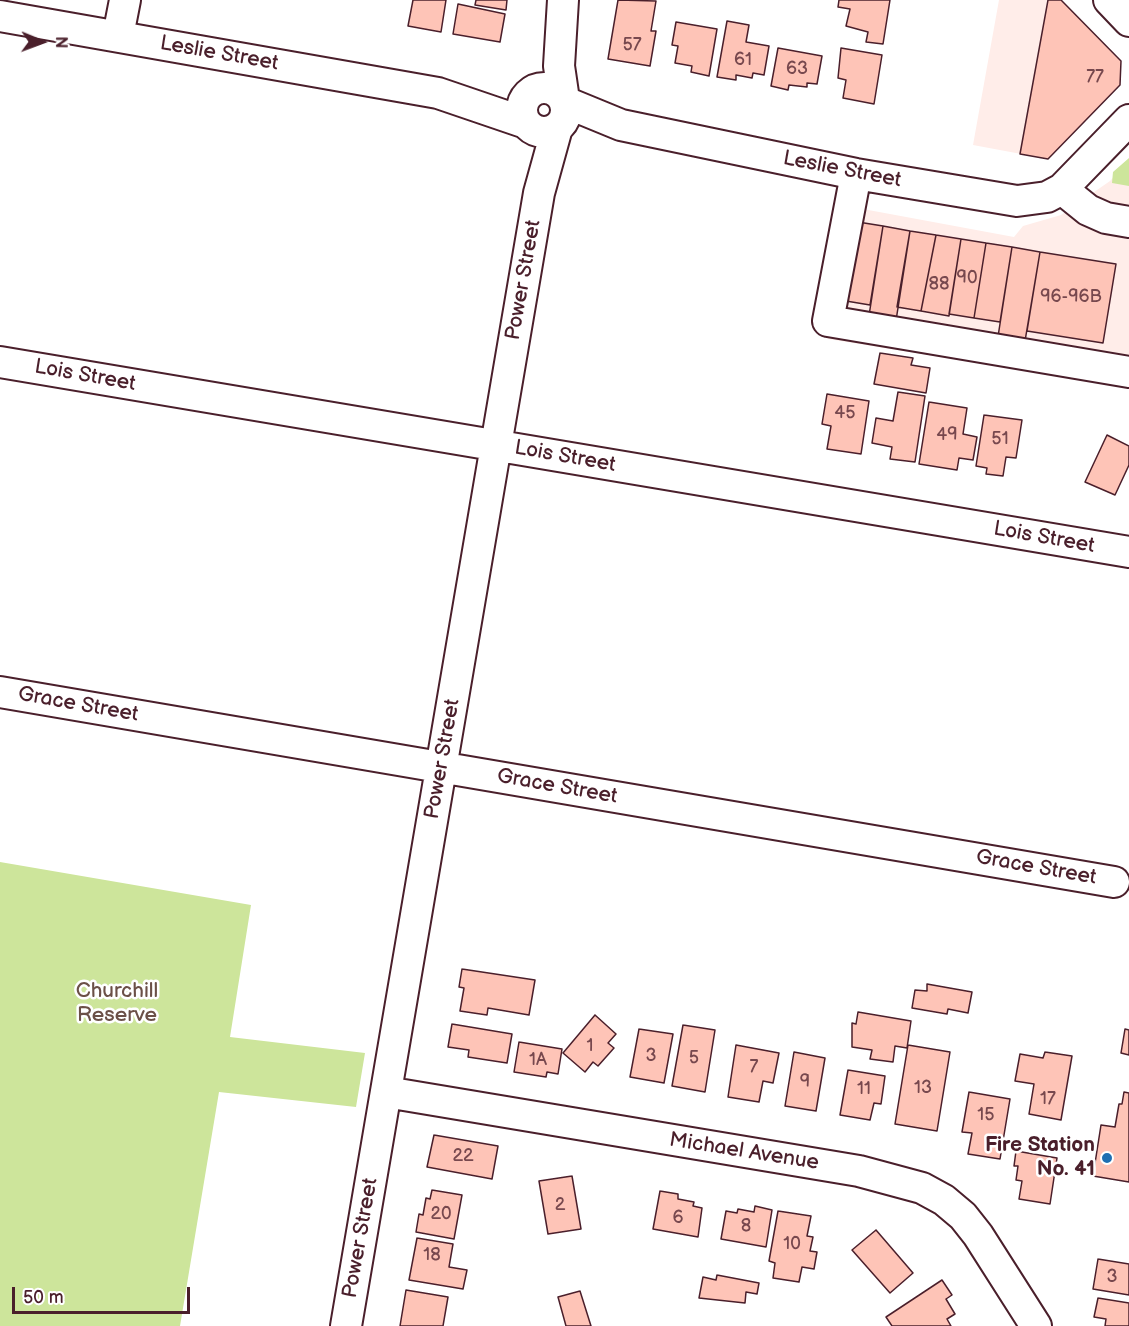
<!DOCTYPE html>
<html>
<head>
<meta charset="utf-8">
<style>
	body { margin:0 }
	#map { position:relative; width:1129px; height:1326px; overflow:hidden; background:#fff; font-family:"Balsamiq Sans",sans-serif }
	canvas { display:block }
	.north { position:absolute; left:12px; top:12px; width:60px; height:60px; -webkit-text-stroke:4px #fff; paint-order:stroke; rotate:91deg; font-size:16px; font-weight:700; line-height:24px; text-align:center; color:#4a1f2b }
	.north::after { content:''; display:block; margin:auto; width:21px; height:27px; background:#4a1f2b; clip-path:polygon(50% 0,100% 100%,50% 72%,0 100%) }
	.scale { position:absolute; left:12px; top:1287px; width:178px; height:27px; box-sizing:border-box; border:3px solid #4a1f2b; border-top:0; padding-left:8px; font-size:18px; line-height:21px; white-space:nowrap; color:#4a1f2b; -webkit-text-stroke:4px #fff; paint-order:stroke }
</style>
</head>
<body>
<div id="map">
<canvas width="1129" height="1326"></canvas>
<div class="north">N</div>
<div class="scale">50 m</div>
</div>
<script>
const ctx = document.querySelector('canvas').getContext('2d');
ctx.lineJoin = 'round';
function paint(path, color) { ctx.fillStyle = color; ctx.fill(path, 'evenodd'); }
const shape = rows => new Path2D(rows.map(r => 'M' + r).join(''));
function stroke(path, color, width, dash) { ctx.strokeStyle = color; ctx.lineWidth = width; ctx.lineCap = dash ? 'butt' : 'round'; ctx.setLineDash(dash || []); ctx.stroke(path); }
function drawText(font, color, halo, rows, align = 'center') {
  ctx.font = font + ' "Balsamiq Sans",sans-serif'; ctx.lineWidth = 5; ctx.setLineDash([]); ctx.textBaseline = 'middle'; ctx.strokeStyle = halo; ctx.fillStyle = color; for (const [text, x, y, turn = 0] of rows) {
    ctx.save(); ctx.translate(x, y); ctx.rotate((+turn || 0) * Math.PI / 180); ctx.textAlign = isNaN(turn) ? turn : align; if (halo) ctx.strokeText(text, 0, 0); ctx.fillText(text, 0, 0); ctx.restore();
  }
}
const built = shape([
	[999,0,1061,0,1121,61,1120,85,1048,159,973,145],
	[1129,161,1129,387,828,339,819,327,836,204,1014,237,1023,226,1061,215,1110,181]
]);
const green = shape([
	[1129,158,1129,186,1112,183,1113,172],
	[0,862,251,905,230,1037,365,1053,356,1107,219,1092,180,1326,0,1326]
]);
const building = shape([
	[413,0,446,0,441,32,408,26,413,0],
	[476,0,507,0,506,10,475,5,476,0],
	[618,0,656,1,651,31,656,31,650,66,608,59,618,0],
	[839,0,890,0,883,44,866,42,868,32,846,26,850,9,838,7,839,0],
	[1048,0,1061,0,1121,61,1120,85,1048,159,1020,154,1048,0],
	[458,4,505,14,500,42,453,34,458,4],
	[727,21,749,25,746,42,769,46,764,75,753,73,752,78,736,75,736,80,717,77,727,21],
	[676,22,717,29,709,76,691,72,692,66,675,63,678,46,672,45,676,22],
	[778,48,822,56,817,84,807,83,807,87,789,85,788,90,771,86,778,48],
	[841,48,882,55,874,104,843,98,846,80,838,78,841,48],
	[858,222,883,226,870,305,846,301,858,222],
	[883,226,910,231,895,327,868,322,883,226],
	[910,231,936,235,921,311,897,307,910,231],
	[936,235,961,239,949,316,921,311,936,235],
	[961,239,986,243,974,318,949,314,961,239],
	[986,243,1012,247,1000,322,974,318,986,243],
	[1012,247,1040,252,1024,347,997,343,1012,247],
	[1040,252,1116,264,1103,343,1027,331,1040,252],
	[880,353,913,358,911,365,930,368,926,393,874,384,880,353],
	[898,392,925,396,915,462,890,459,892,447,872,443,876,418,893,421,898,392],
	[827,394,869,401,861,454,827,449,831,426,822,424,827,394],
	[929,402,967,408,963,434,977,437,973,460,959,458,957,470,919,464,929,402],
	[984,415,1022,420,1016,458,1006,457,1003,476,986,474,987,468,976,466,984,415],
	[1107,435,1129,446,1129,465,1115,495,1085,482,1107,435],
	[462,969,535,980,529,1015,488,1008,487,1015,460,1011,464,988,459,987,462,969],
	[927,984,972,992,968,1013,948,1009,947,1014,912,1008,915,990,927,991,927,984],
	[858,1012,911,1021,907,1048,895,1046,893,1062,870,1059,872,1050,852,1047,852,1023,856,1024,858,1012],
	[595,1015,616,1034,608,1043,614,1048,598,1066,593,1062,585,1072,563,1053,595,1015],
	[452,1024,512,1034,507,1063,468,1057,469,1050,448,1047,452,1024],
	[683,1025,715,1030,705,1092,672,1086,683,1025],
	[639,1029,673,1034,664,1083,630,1077,639,1029],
	[1125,1029,1129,1030,1129,1055,1121,1053,1125,1029],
	[519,1042,562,1049,558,1074,547,1072,546,1077,514,1072,519,1042],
	[736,1045,779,1053,773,1083,763,1081,759,1102,728,1097,736,1045],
	[908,1045,950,1052,937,1131,895,1124,908,1045],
	[794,1052,825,1058,816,1111,785,1106,794,1052],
	[1045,1052,1072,1056,1061,1120,1029,1114,1034,1084,1015,1081,1020,1054,1043,1058,1045,1052],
	[848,1070,885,1076,881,1104,874,1103,870,1120,840,1115,848,1070],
	[969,1092,1010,1099,1000,1159,968,1154,972,1133,962,1132,969,1092],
	[1124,1092,1129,1093,1129,1182,1093,1176,1101,1125,1115,1127,1119,1104,1122,1104,1124,1092],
	[434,1135,498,1146,492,1179,427,1167,434,1135],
	[1016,1151,1057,1158,1050,1204,1019,1199,1022,1181,1016,1180,1018,1166,1014,1166,1016,1151],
	[572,1176,581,1229,548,1234,539,1181,572,1176],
	[432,1190,462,1195,454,1239,416,1232,419,1214,423,1215,426,1198,430,1199,432,1190],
	[660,1191,678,1194,678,1199,694,1202,693,1206,702,1208,698,1237,653,1229,660,1191],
	[755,1206,772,1210,766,1247,721,1239,726,1211,737,1213,738,1209,754,1212,755,1206],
	[778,1211,811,1216,807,1236,813,1237,810,1251,817,1252,814,1269,802,1267,799,1282,773,1278,775,1263,769,1261,778,1211],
	[876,1230,913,1273,890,1293,852,1250,876,1230],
	[417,1238,453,1244,449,1267,467,1270,463,1289,409,1280,417,1238],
	[1098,1259,1129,1264,1129,1295,1093,1289,1098,1259],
	[717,1275,759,1283,757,1294,746,1292,745,1303,699,1298,703,1277,716,1280,717,1275],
	[942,1280,952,1295,946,1299,955,1314,947,1319,951,1326,892,1326,886,1317,942,1280],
	[406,1290,448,1297,443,1326,400,1326,406,1290],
	[580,1291,591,1326,566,1326,558,1297,580,1291],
	[1098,1298,1129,1303,1129,1326,1105,1326,1106,1319,1094,1317,1098,1298]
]);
const minor = shape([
	[563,0,559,66,564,100],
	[1109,0,1129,21],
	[0,16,438,93,526,123],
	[118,36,125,0],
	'522 110a22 22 0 1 1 44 0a22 22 0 1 1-44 0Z',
	[565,102,621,125,856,174,1017,201,1047,197,1062,189,1129,120],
	[856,174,828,321,1129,372],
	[1062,189,1088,210,1106,218,1129,222],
	[0,362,1129,552],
	[0,692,1114,882],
	[386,1092,859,1171,922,1188,944,1200,963,1216,978,1235,1036,1326],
	[346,1326,539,193,557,128]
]);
const markers = [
	[1107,1158,6,"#1f6fb2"]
];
const numberNames = [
	["57",632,45],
	["61",743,60],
	["63",797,69],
	["77",1095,77],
	["90",967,278],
	["88",939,284],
	["96-96B",1071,297],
	["45",845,413],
	["49",947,435],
	["51",1000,439],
	["1",590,1046],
	["3",651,1056],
	["5",694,1058],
	["1A",538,1060],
	["7",754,1067],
	["9",805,1082],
	["13",923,1088],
	["11",864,1089],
	["17",1048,1099],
	["15",986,1115],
	["22",463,1156],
	["2",560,1205],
	["20",441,1214],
	["6",678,1218],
	["8",746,1226],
	["10",792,1244],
	["18",432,1255],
	["3",1112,1277]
];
const streetNames = [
	["Leslie Street",219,54,10],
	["Leslie Street",842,170,11],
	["Power Street",524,280,-80],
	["Lois Street",85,376,10],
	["Lois Street",565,457,10],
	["Lois Street",1044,538,10],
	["Grace Street",78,705,10],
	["Power Street",443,759,-80],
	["Grace Street",557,787,10],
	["Grace Street",1036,868,10],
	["Michael Avenue",744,1152,9],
	["Power Street",361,1238,-80]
];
const parkNames = [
	["Churchill",117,992],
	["Reserve",117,1016]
];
const poiNames = [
	["Fire Station",1095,1146],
	["No. 41",1095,1170]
];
paint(built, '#ffede9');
paint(green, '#cde59b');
paint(building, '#fec4b7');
stroke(building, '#4a1f2b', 1.5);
stroke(minor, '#4a1f2b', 34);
stroke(minor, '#fff', 30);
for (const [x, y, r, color] of markers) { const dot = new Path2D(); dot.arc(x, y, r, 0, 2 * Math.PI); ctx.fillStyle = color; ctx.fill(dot); stroke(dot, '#fff', 2); }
drawText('18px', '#77484e', null, numberNames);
drawText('21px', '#4a1f2b', '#fff', streetNames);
drawText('21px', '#6b5047', '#fff', parkNames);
drawText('bold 21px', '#4a1f2b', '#fff', poiNames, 'right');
</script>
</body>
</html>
